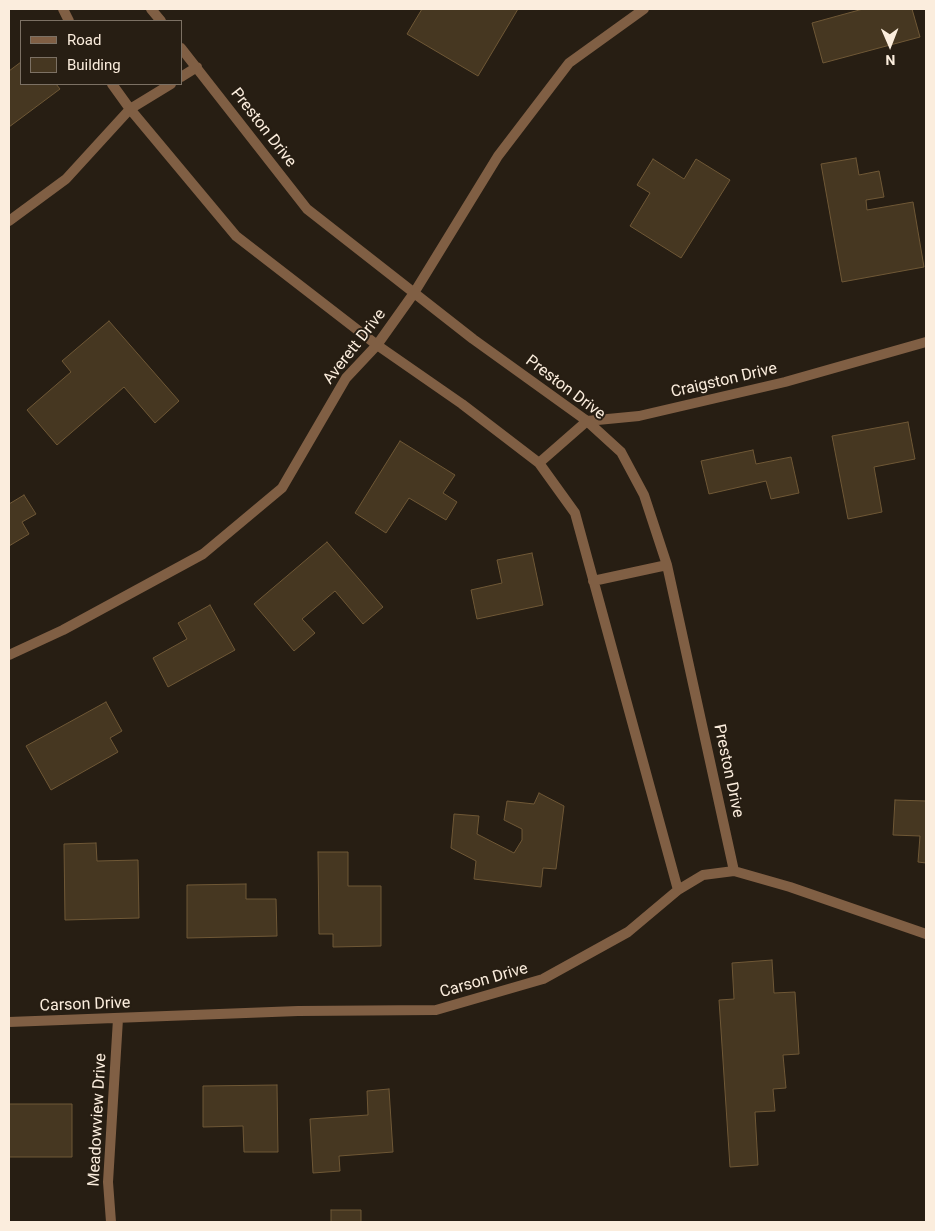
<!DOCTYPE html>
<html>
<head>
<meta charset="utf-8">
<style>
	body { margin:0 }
	#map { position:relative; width:935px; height:1231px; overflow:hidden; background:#271e13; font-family:Roboto,sans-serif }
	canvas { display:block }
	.frame { position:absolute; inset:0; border:10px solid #fbeddd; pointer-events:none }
	.legend { position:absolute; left:20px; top:20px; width:162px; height:65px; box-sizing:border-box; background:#271e13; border:1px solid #7c7164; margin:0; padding:6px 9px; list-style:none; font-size:15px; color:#fbeddd }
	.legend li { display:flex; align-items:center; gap:10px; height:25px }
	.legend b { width:25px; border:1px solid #7c7164 }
	.north { position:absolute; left:865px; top:20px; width:50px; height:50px; -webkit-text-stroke:4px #271e13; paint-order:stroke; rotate:179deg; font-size:14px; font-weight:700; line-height:20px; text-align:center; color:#fbeddd }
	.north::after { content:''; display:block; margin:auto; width:18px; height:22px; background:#fbeddd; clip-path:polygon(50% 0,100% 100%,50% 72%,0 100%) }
</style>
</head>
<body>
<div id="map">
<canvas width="935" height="1231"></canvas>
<div class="frame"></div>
<ul class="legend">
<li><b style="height:6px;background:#805f44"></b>Road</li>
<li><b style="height:14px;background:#463721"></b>Building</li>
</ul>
<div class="north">N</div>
</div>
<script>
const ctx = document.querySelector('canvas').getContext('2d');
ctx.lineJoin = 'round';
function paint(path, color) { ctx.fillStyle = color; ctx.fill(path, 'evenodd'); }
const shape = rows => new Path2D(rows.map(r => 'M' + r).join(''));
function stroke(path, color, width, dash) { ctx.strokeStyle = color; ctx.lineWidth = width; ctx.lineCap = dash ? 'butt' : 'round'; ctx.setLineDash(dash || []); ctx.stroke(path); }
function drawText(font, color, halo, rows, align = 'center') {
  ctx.font = font + ' Roboto,sans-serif'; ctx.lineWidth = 4; ctx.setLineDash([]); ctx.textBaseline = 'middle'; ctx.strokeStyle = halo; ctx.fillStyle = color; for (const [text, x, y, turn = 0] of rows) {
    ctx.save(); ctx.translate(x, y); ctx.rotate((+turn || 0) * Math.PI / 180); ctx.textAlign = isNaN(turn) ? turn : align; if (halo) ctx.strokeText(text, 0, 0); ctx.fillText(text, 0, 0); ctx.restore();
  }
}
const building = shape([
	[422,9,518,9,478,76,407,34,422,9],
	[863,9,912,9,920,37,823,63,812,23,863,9],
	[21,62,21,84,56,84,60,89,9,127,9,71,21,62],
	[856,158,859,175,879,171,884,197,866,200,867,210,913,202,924,267,842,282,821,164,856,158],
	[653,159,684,179,696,159,730,180,681,258,630,226,650,193,637,185,653,159],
	[109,321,179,401,155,423,124,387,57,445,27,410,71,372,62,361,109,321],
	[908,422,915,459,874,467,882,512,848,519,832,436,908,422],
	[400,441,455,475,443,493,457,502,446,520,409,498,386,533,355,513,400,441],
	[753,450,756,464,791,457,799,493,771,499,766,481,709,494,701,461,753,450],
	[24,495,36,514,22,522,29,534,9,546,9,504,24,495],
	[327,542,383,607,363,624,335,591,302,619,315,633,294,651,254,604,327,542],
	[532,553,543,605,477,619,471,590,502,583,497,560,532,553],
	[210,605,235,650,168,687,153,658,187,639,178,623,210,605],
	[106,702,122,731,110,738,118,752,51,790,26,746,106,702],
	[539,793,564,806,556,869,543,868,541,887,474,879,476,861,451,848,454,814,479,816,477,834,514,853,522,840,522,829,504,820,507,801,534,804,539,793],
	[895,800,926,801,926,863,918,862,920,836,893,835,895,800],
	[96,843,97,861,138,860,139,918,65,920,64,844,96,843],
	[318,852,348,852,348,886,381,886,381,946,333,947,333,934,319,934,318,852],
	[246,884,246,899,276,899,277,936,187,938,187,885,246,884],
	[772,960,774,993,795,992,799,1054,783,1055,786,1088,773,1089,775,1111,755,1112,758,1165,730,1167,719,1000,734,999,732,963,772,960],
	[277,1085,278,1152,244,1152,243,1126,203,1127,203,1086,277,1085],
	[389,1089,393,1152,339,1156,340,1171,313,1173,310,1119,368,1115,367,1091,389,1089],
	[9,1104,72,1104,72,1157,9,1157,9,1104],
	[331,1210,361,1210,361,1222,331,1222,331,1210]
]);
const minor = shape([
	[63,9,69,21],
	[151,9,161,21],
	[181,48,307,209,473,339,587,421,621,452,644,495,667,565,734,871],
	[181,77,197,67],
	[112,84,130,109,236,236,377,345,462,404,539,463,575,513,678,890],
	[9,221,66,179,130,109,171,84],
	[539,463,587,421,639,416,785,382,926,342],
	[593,581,667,565],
	[9,655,63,630,203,554,282,488,346,378,377,345,414,293,498,156,569,63,644,9],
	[9,1022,298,1011,436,1010,543,979,628,932,678,890,703,875,734,871,790,887,926,934],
	[111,1222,108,1182,118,1019]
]);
const streetNames = [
	["Preston Drive",263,128,52],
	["Averett Drive",355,347,-52],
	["Craigston Drive",724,381,-13],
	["Preston Drive",565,388,37],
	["Preston Drive",728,771,78],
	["Carson Drive",484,981,-16],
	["Carson Drive",85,1005,-2],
	["Meadowview Drive",98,1120,-87]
];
paint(building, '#463721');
stroke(building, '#6f5836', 1);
stroke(minor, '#805f44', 10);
drawText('16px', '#fbeddd', '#271e13', streetNames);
</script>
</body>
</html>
